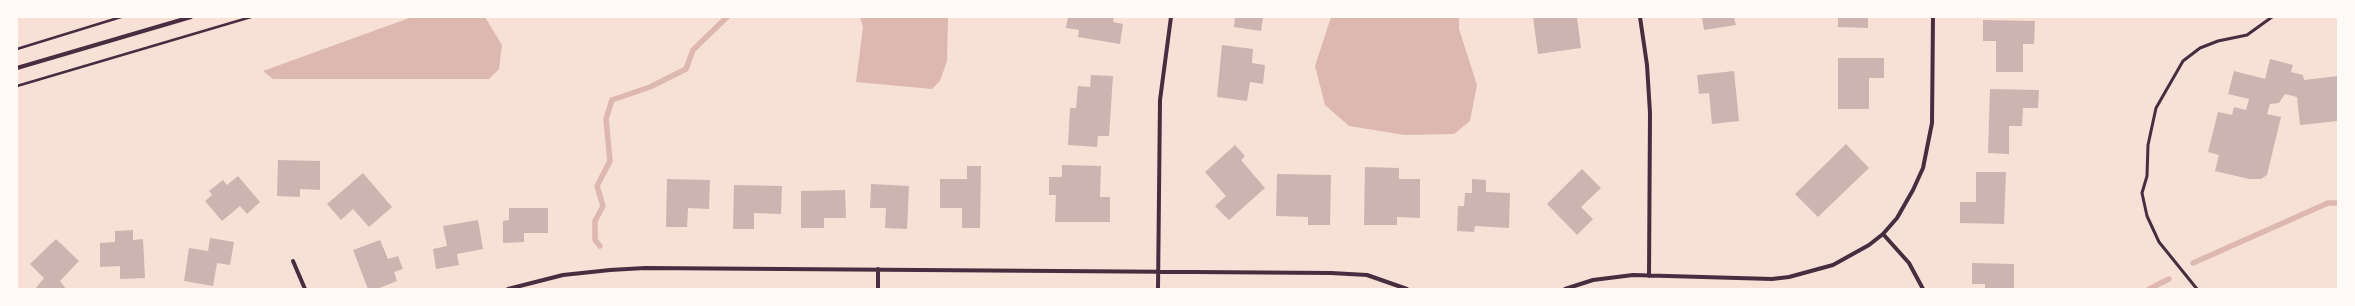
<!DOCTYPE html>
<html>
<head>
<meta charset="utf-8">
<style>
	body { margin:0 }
	#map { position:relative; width:2355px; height:306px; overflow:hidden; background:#f7e1d7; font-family:"DejaVu Sans",sans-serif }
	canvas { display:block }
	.frame { position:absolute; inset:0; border:18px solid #fffaf5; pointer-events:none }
</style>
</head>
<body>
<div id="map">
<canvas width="2355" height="306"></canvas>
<div class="frame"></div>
</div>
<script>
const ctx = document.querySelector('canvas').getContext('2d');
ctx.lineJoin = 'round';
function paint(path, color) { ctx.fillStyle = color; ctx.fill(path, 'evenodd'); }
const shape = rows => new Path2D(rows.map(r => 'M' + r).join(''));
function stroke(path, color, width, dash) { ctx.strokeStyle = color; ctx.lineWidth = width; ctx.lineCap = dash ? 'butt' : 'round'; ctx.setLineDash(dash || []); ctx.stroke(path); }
const water = shape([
	[412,17,485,17,502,45,499,69,489,79,273,79,263,71],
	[860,17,948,17,947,61,940,81,932,89,856,82,863,27],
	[1331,17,1459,17,1459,29,1477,85,1470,121,1454,134,1405,135,1349,126,1325,105,1315,66]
]);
const stream = shape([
	[600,246,595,240,595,221,603,206,597,186,610,161,606,119,612,100,650,87,686,69,693,50,727,17],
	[2193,263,2328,203,2338,203],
	[2149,289,2169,279]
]);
const building = shape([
	[1068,17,1114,17,1113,22,1123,24,1120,44,1078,37,1079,30,1066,28],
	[1235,17,1263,17,1261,31,1234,27],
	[1533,17,1577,17,1581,48,1538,54],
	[1702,17,1734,17,1736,25,1704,30],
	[1838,17,1868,17,1868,28,1838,27],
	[1983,20,2035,21,2034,44,2023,44,2023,72,1996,72,1996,41,1983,41],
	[1222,45,1253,49,1252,63,1265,65,1263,84,1250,82,1247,101,1217,97],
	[1838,58,1884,58,1884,78,1869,78,1869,109,1838,109],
	[2270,59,2293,65,2291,72,2303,75,2304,80,2338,76,2338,121,2300,125,2297,97,2285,94,2279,103,2270,104,2267,114,2281,117,2267,175,2261,179,2249,179,2215,171,2219,155,2208,152,2218,112,2232,115,2234,107,2246,110,2249,99,2228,94,2234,71,2265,79],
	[1734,71,1739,121,1712,124,1709,93,1699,94,1697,75],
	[1091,75,1113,76,1109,136,1098,136,1097,147,1068,145,1070,108,1076,108,1078,86,1090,87],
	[1990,89,2039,90,2038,108,2023,108,2022,126,2009,126,2009,154,1988,153],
	[1846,144,1869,168,1818,217,1795,194],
	[1235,145,1245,156,1241,160,1265,188,1229,220,1215,206,1226,196,1205,172],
	[278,160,320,161,320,190,300,189,300,197,277,196],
	[1062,165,1101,166,1100,197,1110,197,1110,222,1055,222,1056,195,1049,195,1049,177,1062,177],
	[967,166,981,166,980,228,962,228,962,208,940,208,940,179,967,179],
	[1365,167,1399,168,1399,179,1420,179,1420,218,1397,217,1397,225,1364,225],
	[1582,169,1601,188,1581,207,1593,219,1577,235,1547,204],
	[1976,172,2006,172,2004,224,1960,223,1960,202,1976,202],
	[363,173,392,207,369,227,353,209,341,220,327,204],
	[1277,174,1331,175,1330,225,1308,225,1308,217,1276,216],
	[238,176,260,202,247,214,240,206,222,221,205,201,212,195,209,191,223,180,227,185],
	[667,179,710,180,709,209,688,208,687,227,666,227],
	[1472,179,1486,180,1486,192,1510,193,1509,228,1475,226,1474,232,1457,231,1458,206,1464,206,1465,193,1472,193],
	[871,184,909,186,907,229,885,228,886,208,870,208],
	[734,185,782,186,781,214,754,213,754,229,733,229],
	[845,190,846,218,824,218,824,228,801,228,801,191],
	[509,208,548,208,548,233,524,233,524,242,503,243,503,221,509,220],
	[478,220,483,249,457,254,459,265,436,269,433,249,447,246,443,226],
	[133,230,133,240,143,239,145,278,120,279,120,266,100,267,100,243,115,242,115,231],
	[210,238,234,242,230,265,217,263,213,286,184,281,189,248,208,251],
	[56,239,79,261,60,281,66,289,35,289,44,278,30,264],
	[380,240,388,259,398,256,403,269,394,272,397,281,377,289,368,289,353,250],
	[1972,263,2014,264,2014,289,1985,289,1985,284,1972,284]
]);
const path = shape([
	[17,49,121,17],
	[17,86,251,17]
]);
const service = shape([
	[2197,289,2159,242,2147,216,2142,193,2147,176,2148,145,2156,108,2183,61,2200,48,2218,41,2247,35,2272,17]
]);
const minor = shape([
	[1640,17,1647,65,1650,113,1649,276],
	[17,68,191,17],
	[1883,234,1909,263,1923,289],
	[293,261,305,289],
	[508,289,563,275,610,270,645,268,1331,273,1367,275,1407,289],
	[878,289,878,269],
	[1158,289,1160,100,1171,17],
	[1565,289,1593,280,1633,275,1772,279,1789,277,1833,265,1869,245,1883,234,1897,218,1913,190,1923,168,1932,123,1933,17]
]);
paint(water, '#dcb8b0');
stroke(stream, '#dcb8b0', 5.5);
paint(building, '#ccb4b1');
stroke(path, '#4a2c40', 2.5);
stroke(service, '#4a2c40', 3);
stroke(minor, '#4a2c40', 4);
</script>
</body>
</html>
